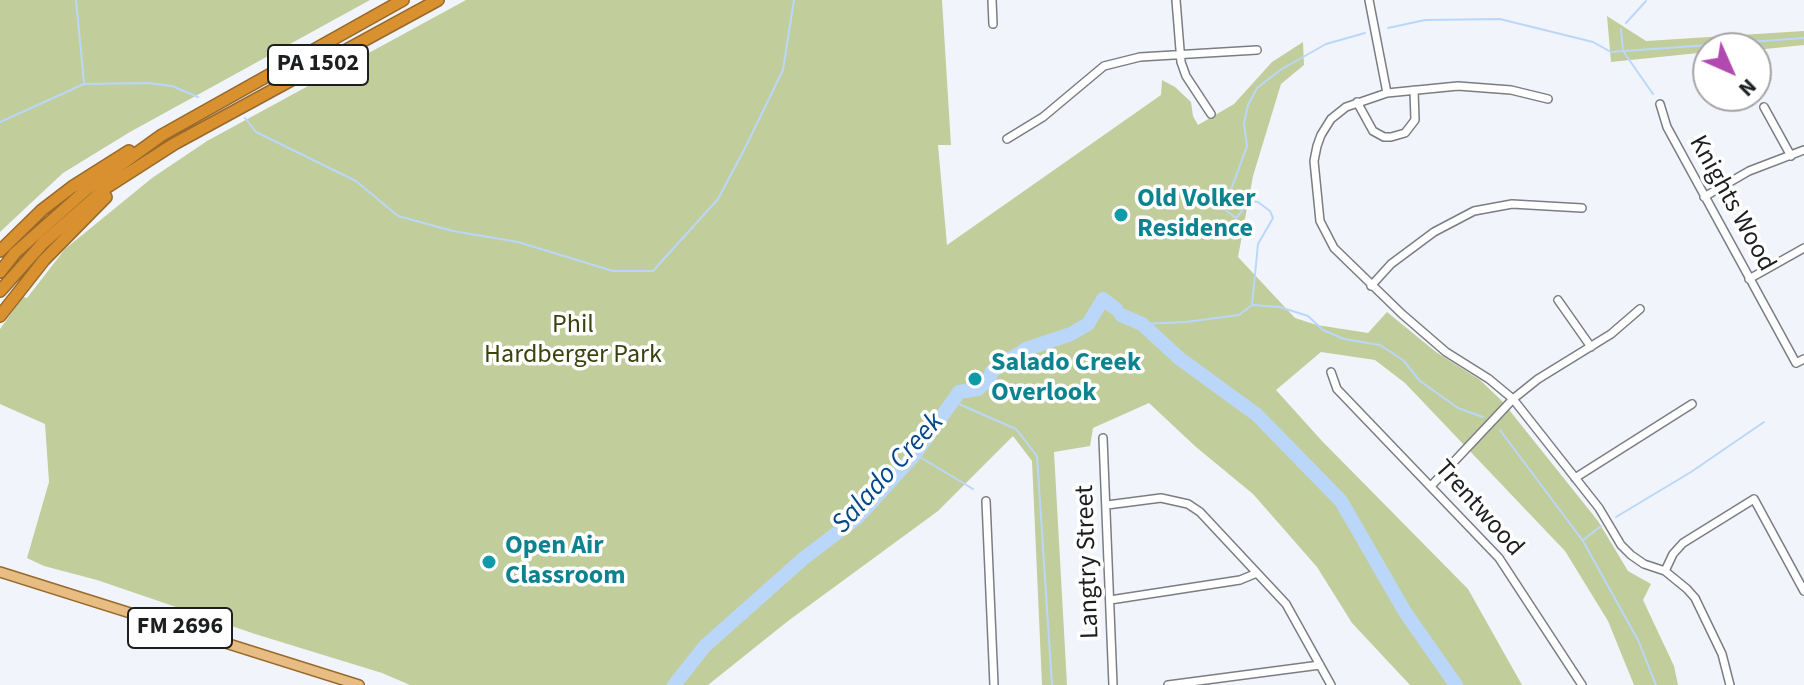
<!DOCTYPE html>
<html>
<head>
<meta charset="utf-8">
<style>
	body { margin:0 }
	#map { position:relative; width:1804px; height:685px; overflow:hidden; background:#f1f5fb; font-family:"Source Sans 3",sans-serif }
	canvas { display:block }
	.north { position:absolute; left:1692px; top:32px; width:80px; height:80px; box-sizing:border-box; background:#fff; border:2px solid #a5a5a6; border-radius:50%; rotate:135deg; font-size:22px; font-weight:700; line-height:32px; text-align:center; color:#1d1e20 }
	.north::after { content:''; display:block; margin:auto; width:28px; height:36px; background:#b14aae; clip-path:polygon(50% 0,100% 100%,50% 72%,0 100%) }
</style>
</head>
<body>
<div id="map">
<canvas width="1804" height="685"></canvas>
<div class="north">N</div>
</div>
<script>
const ctx = document.querySelector('canvas').getContext('2d');
ctx.lineJoin = 'round';
function paint(path, color) { ctx.fillStyle = color; ctx.fill(path, 'evenodd'); }
const shape = rows => new Path2D(rows.map(r => 'M' + r).join(''));
function stroke(path, color, width, dash) { ctx.strokeStyle = color; ctx.lineWidth = width; ctx.lineCap = dash ? 'butt' : 'round'; ctx.setLineDash(dash || []); ctx.stroke(path); }
function drawText(font, color, halo, rows, align = 'center') {
  ctx.font = font + ' "Source Sans 3",sans-serif'; ctx.lineWidth = 7; ctx.setLineDash([]); ctx.textBaseline = 'middle'; ctx.strokeStyle = halo; ctx.fillStyle = color; for (const [text, x, y, turn = 0] of rows) {
    ctx.save(); ctx.translate(x, y); ctx.rotate((+turn || 0) * Math.PI / 180); ctx.textAlign = isNaN(turn) ? turn : align; if (halo) ctx.strokeText(text, 0, 0); ctx.fillText(text, 0, 0); ctx.restore();
  }
}
const green = shape([
	[0,0,370,0,130,132,63,173,0,232],
	[466,0,942,0,951,145,938,145,947,245,1161,95,1162,80,1175,87,1191,102,1193,116,1198,125,1234,104,1272,62,1303,42,1304,65,1281,84,1253,176,1238,257,1295,318,1317,325,1368,333,1387,312,1436,352,1480,380,1502,401,1598,521,1628,571,1651,584,1643,600,1674,666,1678,685,1634,685,1608,621,1565,551,1405,383,1375,360,1321,352,1276,390,1322,441,1468,589,1522,685,1410,685,1352,623,1317,567,1253,494,1196,447,1149,403,1093,428,1090,446,1054,452,1067,685,1042,685,1032,461,1013,436,938,511,788,621,708,685,410,685,382,673,255,634,97,580,44,566,27,558,49,482,45,424,0,404,0,329,23,297,27,298,65,249,152,178,207,141],
	[1607,16,1646,41,1804,31,1804,45,1756,50,1756,48,1708,48,1708,52,1611,62]
]);
const stream = shape([
	[76,0,84,82],
	[1626,23,1646,1],
	[1388,28,1425,20,1500,19,1593,42,1611,52,1804,38],
	[1621,29,1623,51,1653,94],
	[245,118,256,132,356,181,398,216,453,231,518,242,613,271,653,271,718,199,745,148,783,70,794,0],
	[0,122,84,84,149,83,172,86,198,97],
	[1252,305,1258,244,1273,218,1270,211,1258,202,1251,201,1236,218,1224,209,1247,146,1244,123,1248,105,1257,88,1280,70,1326,44,1365,33],
	[1142,324,1186,322,1239,315,1252,305,1280,307,1308,316,1323,330,1344,339,1380,345,1403,360,1420,381,1458,408,1483,417],
	[952,401,1016,429,1037,456,1052,685],
	[1500,430,1583,541,1638,640,1656,685],
	[915,454,973,489],
	[1616,517,1691,472,1764,422],
	[1583,540,1601,526]
]);
const river = shape([
	[1121,315,1142,324,1179,358,1257,415,1341,501,1405,612,1456,685],
	[674,685,705,646,804,558,858,517,915,454,959,392,978,389,989,379,992,371,1026,349,1071,334,1088,324,1103,299,1116,309]
]);
const minor = shape([
	[992,0,993,24],
	[1176,0,1181,62,1186,76,1211,114],
	[1369,0,1387,93],
	[1548,99,1511,90,1458,86,1387,93,1346,107,1331,119,1321,135,1317,146,1314,161,1320,221,1334,248,1402,314,1446,352,1489,379,1513,399,1599,508,1621,545,1631,555,1644,564,1665,571,1687,589,1695,598,1722,654,1730,685],
	[1357,102,1373,131,1384,137,1391,137,1405,133,1415,120,1414,90],
	[1660,104,1667,127,1796,363,1804,359],
	[1764,107,1791,156],
	[1007,139,1043,117,1104,66,1140,57,1257,50],
	[1704,197,1749,171,1804,150],
	[1749,279,1804,248],
	[1371,286,1391,264,1434,232,1474,211,1512,204,1582,208],
	[1558,300,1591,347],
	[1331,372,1337,389,1499,558,1582,685],
	[1103,438,1113,685],
	[1575,478,1692,404],
	[1431,486,1513,399,1538,379,1611,334,1640,309],
	[986,501,994,685],
	[1107,505,1161,498,1188,504,1200,512,1286,604,1331,685],
	[1665,571,1673,554,1683,543,1754,499,1804,591],
	[1110,600,1240,580,1257,573],
	[1168,685,1320,665]
]);
const major = shape([
	[0,572,359,685]
]);
const highway = shape([
	[0,251,42,210,72,187,129,151],
	[0,272,15,253,87,189,162,135,403,0],
	[0,291,43,243,107,187,174,144,438,0],
	[0,316,44,260,106,197]
]);
const markers = [
	[1121,215,8,"#0f9aa8"],
	[975,379,8,"#0f9aa8"],
	[489,562,8,"#0f9aa8"]
];
const shields = [
	[318,65,100],
	[180,628,104]
];
const shieldNames = [
	["PA 1502",318,65],
	["FM 2696",180,628]
];
const cultureNames = [
	["Old Volker",1137,200],
	["Residence",1137,230],
	["Salado Creek",991,364],
	["Overlook",991,394],
	["Open Air",505,547],
	["Classroom",505,577]
];
const streetNames = [
	["Knights Wood",1731,204,61],
	["Trentwood",1478,509,48],
	["Langtry Street",1089,562,-92]
];
const parkNames = [
	["Phil",573,326],
	["Hardberger Park",573,356]
];
const waterNames = [
	["Salado Creek",889,474,-48]
];
paint(green, '#c1cd9b');
stroke(stream, '#bad7fa', 2);
stroke(river, '#bad7fa', 14);
stroke(minor, '#7a7d83', 10);
stroke(major, '#97692a', 12);
stroke(highway, '#97692a', 14);
stroke(minor, '#fff', 7);
stroke(major, '#e8bd83', 9);
stroke(highway, '#d99130', 11);
for (const [x, y, r, color] of markers) { const dot = new Path2D(); dot.arc(x, y, r, 0, 2 * Math.PI); ctx.fillStyle = color; ctx.fill(dot); stroke(dot, '#fff', 3); }
for (const [x, y, w] of shields) { const box = new Path2D(); box.roundRect(x - w / 2, y - 20, w, 40, 6); ctx.fillStyle = '#fff'; ctx.fill(box); stroke(box, '#1d1e20', 2); }
drawText('bold 24px', '#1d1e20', null, shieldNames);
drawText('bold 26px', '#0d838f', '#fff', cultureNames, 'left');
drawText('26px', '#1d1e20', '#fff', streetNames);
drawText('26px', '#3a440f', '#fff', parkNames);
drawText('italic 28px', '#004889', '#fff', waterNames);
</script>
</body>
</html>
